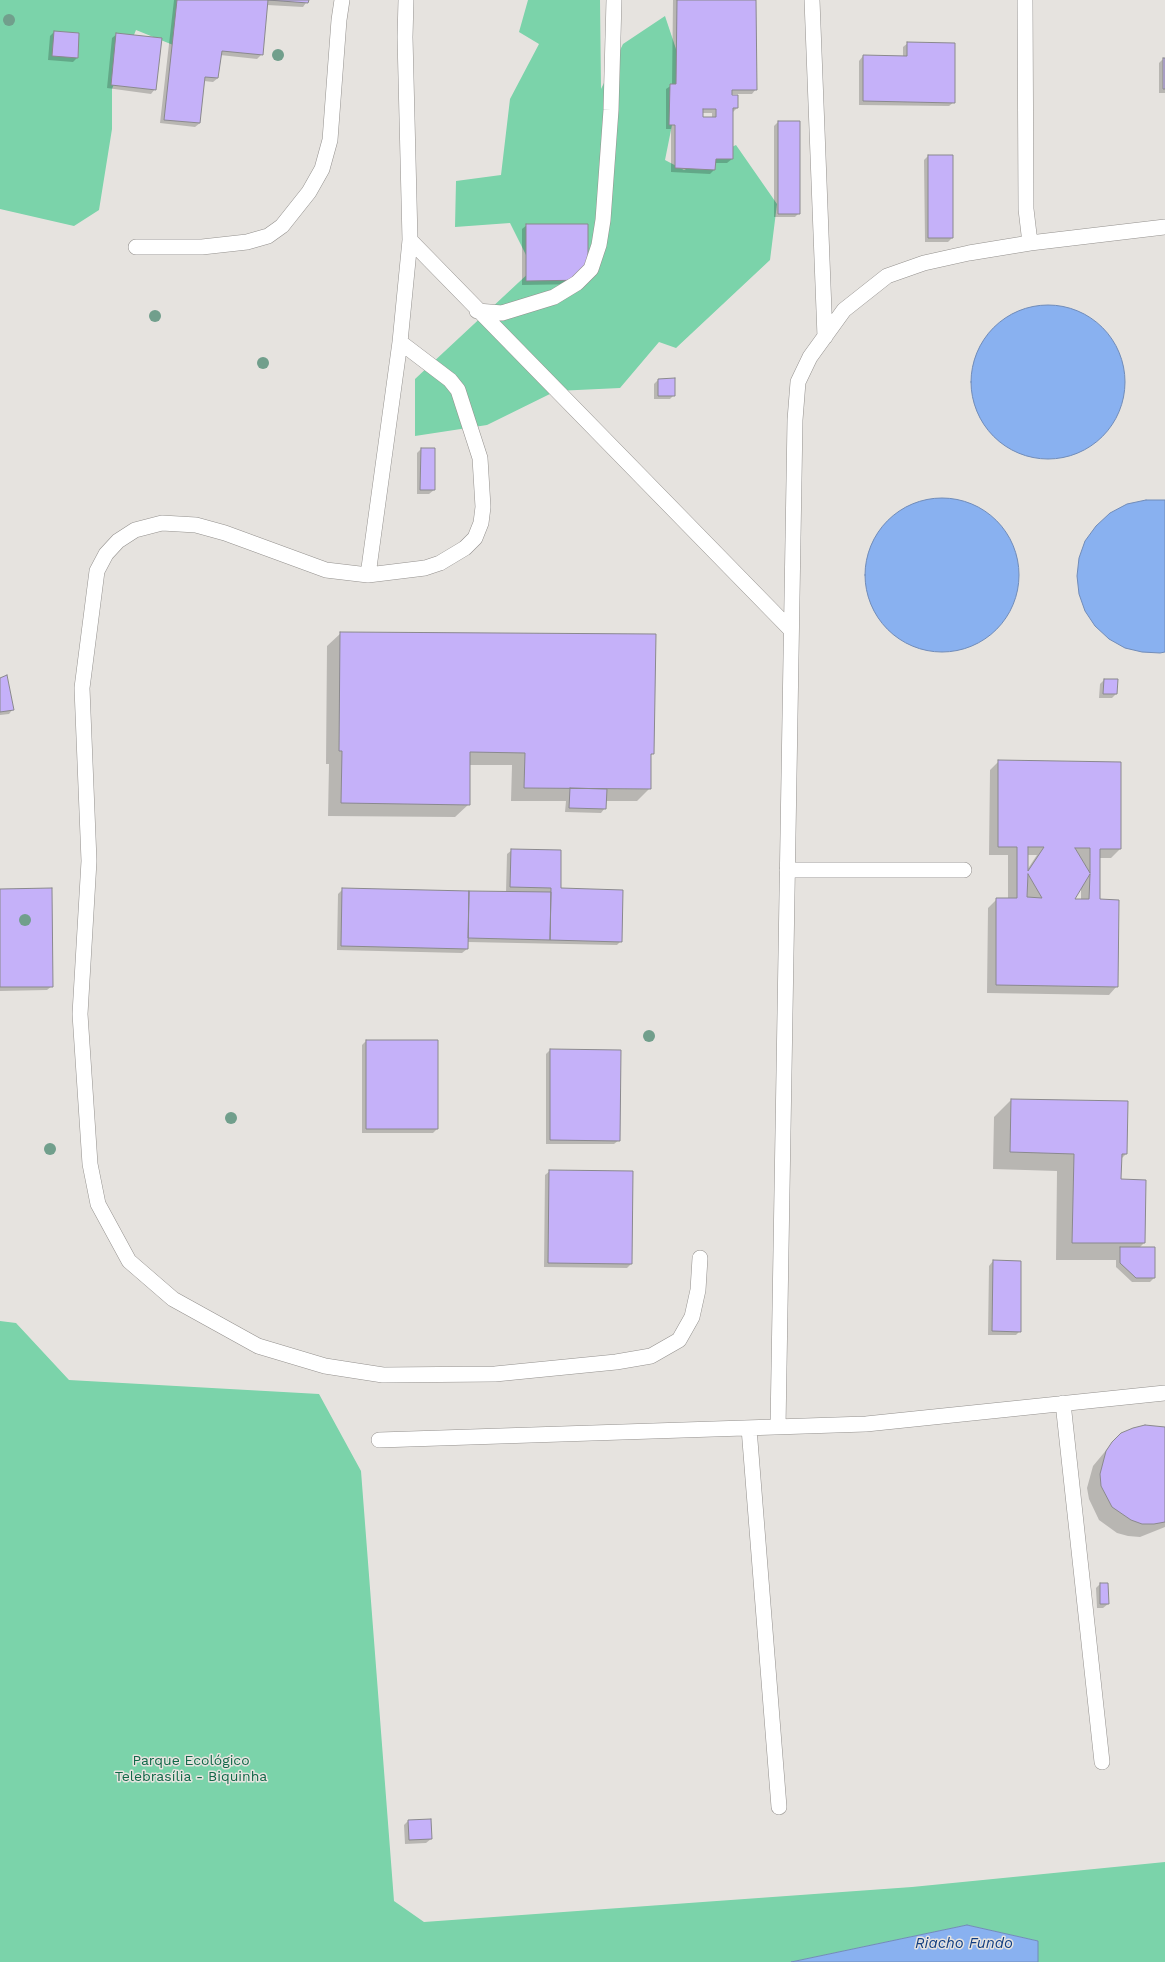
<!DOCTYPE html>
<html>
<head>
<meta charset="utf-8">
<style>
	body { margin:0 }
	canvas { display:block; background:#e6e3df }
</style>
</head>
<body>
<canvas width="1165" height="1962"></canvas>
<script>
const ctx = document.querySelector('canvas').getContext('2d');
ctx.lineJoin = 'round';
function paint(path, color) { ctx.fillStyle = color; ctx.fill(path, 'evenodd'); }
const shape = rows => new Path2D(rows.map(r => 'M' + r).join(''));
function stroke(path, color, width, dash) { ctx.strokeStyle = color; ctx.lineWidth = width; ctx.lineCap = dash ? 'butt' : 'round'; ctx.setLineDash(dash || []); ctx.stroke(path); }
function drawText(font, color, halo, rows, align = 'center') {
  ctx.font = font + ' "Work Sans",sans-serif'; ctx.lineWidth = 3; ctx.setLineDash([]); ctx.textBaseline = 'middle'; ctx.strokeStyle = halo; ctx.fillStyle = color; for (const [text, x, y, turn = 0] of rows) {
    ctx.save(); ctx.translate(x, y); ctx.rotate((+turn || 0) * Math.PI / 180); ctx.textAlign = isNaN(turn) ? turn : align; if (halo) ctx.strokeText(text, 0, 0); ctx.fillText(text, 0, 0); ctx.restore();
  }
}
const green = shape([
	[0,0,227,0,188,51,136,30,112,89,112,129,99,210,74,226,0,209],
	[528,0,600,0,601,89,623,44,665,16,683,70,665,160,684,170,736,145,777,204,770,260,676,348,659,342,620,388,556,391,487,425,415,436,415,379,533,269,510,223,455,227,456,181,501,175,510,99,539,44,519,32],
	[0,1321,16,1323,69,1380,319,1394,361,1471,394,1901,424,1922,912,1887,1165,1862,1165,1962,1038,1962,1038,1941,967,1925,791,1962,0,1962]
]);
const water = shape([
	'971 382a77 77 0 1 1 154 0a77 77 0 1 1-154 0Z',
	'865 575a77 77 0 1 1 154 0a77 77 0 1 1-154 0Z',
	[1146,500,1165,500,1165,652,1160,653,1142,652,1125,648,1109,639,1095,626,1085,611,1079,594,1077,576,1079,558,1085,541,1096,526,1110,513,1127,504,1146,500],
	[967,1925,1038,1941,1038,1962,791,1962,967,1925]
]);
const shadow = shape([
	[174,0,308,0,303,7,267,5,262,54,257,59,220,55,218,78,213,82,204,81,200,123,195,127,160,123],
	[673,0,755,0,756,89,752,94,731,94,731,96,737,96,737,108,732,113,732,159,727,163,714,163,714,170,710,174,671,172,671,129,666,129,666,89,672,85],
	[702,113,712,113,712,118,702,118],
	[54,32,77,58,73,62,48,60,50,36],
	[117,34,155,89,151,94,107,88,112,38],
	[908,43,954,102,949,106,859,105,859,61,863,56,903,57,903,47],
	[1163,59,1165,59,1165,93,1159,93,1159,63],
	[778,122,799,213,795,217,774,217,774,126],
	[928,156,952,238,948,242,925,242,924,160],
	[527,225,583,284,522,285,522,229],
	[658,380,674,395,670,399,654,399,654,384],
	[421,449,434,490,429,494,417,494,417,453],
	[341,633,653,753,650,756,650,788,637,801,606,801,605,808,601,813,565,812,566,801,511,801,512,765,469,765,469,804,455,817,328,816,329,764,326,764,327,646],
	[0,679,13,709,9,714,0,715],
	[1104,680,1116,694,1112,698,1099,698,1100,684],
	[999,761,1120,849,1111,858,1099,858,1099,900,1117,986,1109,995,987,993,988,908,997,899,1008,899,1008,855,989,855,990,770],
	[1027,855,1037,855,1027,870],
	[1081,886,1081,900,1073,900],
	[512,850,621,941,617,945,467,942,467,949,462,953,337,950,338,894,343,889,506,892,507,854],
	[0,890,52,986,47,990,0,991],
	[366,1041,437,1129,433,1133,362,1133,362,1045],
	[550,1050,619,1140,614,1144,546,1144,546,1054],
	[1011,1100,1126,1154,1121,1159,1120,1180,1145,1181,1144,1243,1139,1248,1154,1248,1154,1278,1150,1282,1132,1282,1116,1267,1116,1260,1056,1260,1057,1171,993,1169,994,1117],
	[550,1171,631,1264,627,1268,544,1267,545,1175],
	[993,1261,1020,1262,1020,1331,1016,1335,988,1335,989,1266],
	[1145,1426,1165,1428,1165,1527,1140,1537,1128,1536,1117,1533,1099,1520,1089,1499,1087,1488,1093,1466,1108,1448],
	[1100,1584,1108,1604,1103,1608,1097,1608,1096,1588],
	[408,1821,431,1839,426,1843,405,1844,404,1825]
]);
const building = shape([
	[177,0,268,0,263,55,222,51,218,78,205,77,200,123,164,120,177,0],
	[268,0,309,0,308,3,268,0],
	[677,0,756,0,757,90,732,90,732,95,738,95,738,108,733,108,733,159,716,159,715,170,675,168,675,125,669,125,670,84,676,84,677,0],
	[703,109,716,109,716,117,703,117,703,109],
	[54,31,79,33,78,58,52,56,54,31],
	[116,33,162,38,156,90,111,85,116,33],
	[907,42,955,43,955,103,863,101,863,55,907,56,907,42],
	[1163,58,1165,58,1165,89,1163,89,1163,58],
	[778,121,800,121,800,214,778,214,778,121],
	[928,155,953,155,953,238,928,238,928,155],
	[526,224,588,224,588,280,526,281,526,224],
	[675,378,675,396,658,396,658,379,675,378],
	[421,448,435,448,435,490,420,490,421,448],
	[340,632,656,634,654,754,651,754,651,789,524,788,525,753,470,752,470,805,341,803,342,751,339,751,340,632],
	[7,675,14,710,0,712,0,678,7,675],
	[1104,679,1118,679,1117,694,1103,694,1104,679],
	[998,760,1121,762,1121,849,1100,849,1100,899,1119,900,1118,987,996,985,996,898,1017,898,1017,847,998,847,998,760],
	[1028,847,1044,847,1028,871,1028,847],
	[1075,848,1090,848,1090,873,1075,848],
	[1028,874,1042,898,1027,897,1028,874],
	[1090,874,1089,899,1075,899,1090,874],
	[570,788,607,789,606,809,569,808,570,788],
	[511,849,561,850,561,888,623,890,622,942,550,940,551,888,510,887,511,849],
	[52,888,53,987,0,987,0,889,52,888],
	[342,888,469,891,468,949,341,946,342,888],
	[469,891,551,892,550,940,468,938,469,891],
	[366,1040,438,1040,438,1129,366,1129,366,1040],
	[550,1049,621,1050,620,1141,550,1140,550,1049],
	[1011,1099,1128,1101,1127,1154,1122,1154,1121,1179,1146,1180,1145,1243,1072,1243,1074,1154,1010,1152,1011,1099],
	[549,1170,633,1171,632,1264,548,1263,549,1170],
	[1120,1247,1155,1247,1155,1278,1136,1278,1120,1263,1120,1247],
	[993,1260,1021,1261,1021,1332,992,1331,993,1260],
	[1145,1425,1165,1427,1165,1522,1154,1524,1142,1524,1131,1520,1112,1507,1101,1486,1100,1474,1106,1451,1112,1442,1121,1433,1133,1428,1145,1425],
	[1100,1583,1108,1583,1109,1604,1100,1604,1100,1583],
	[431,1819,432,1839,409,1840,408,1820,431,1819]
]);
const service = shape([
	[812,0,825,337],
	[1025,0,1026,209,1030,243,1165,227],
	[410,240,791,630],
	[136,247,202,247,247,242,268,236,282,226,309,192,322,169,330,140,339,20,342,0],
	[477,311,502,313,554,297,577,283,591,269,599,245,603,220,611,110,614,0],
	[400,342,450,380,458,390,480,458,483,507,481,523,475,538,465,548,440,563,425,568,368,575,400,342,410,240,405,37,406,0],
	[368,575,326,570,225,533,196,525,162,523,135,530,118,541,106,554,97,571,82,688,89,861,80,1014,90,1164,98,1204,129,1261,173,1299,258,1346,325,1366,383,1375,495,1374,616,1362,651,1356,679,1340,692,1317,698,1290,700,1258],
	[787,870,964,870],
	[1063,1403,1102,1762],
	[778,1427,795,420,798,382,810,357,844,310,887,276,924,263,969,253,1030,243],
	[749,1428,779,1807],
	[379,1440,866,1424,1165,1393]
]);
const trees = [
	[9,20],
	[278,55],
	[155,316],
	[263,363],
	[25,920],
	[649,1036],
	[231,1118],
	[50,1149]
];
const parkNames = [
	["Parque Ecológico",191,1761],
	["Telebrasília - Biquinha",191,1777]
];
const waterNames = [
	["Riacho Fundo",964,1944]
];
paint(green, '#7bd3aa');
paint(water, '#89b1f0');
stroke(water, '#718cb8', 1);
paint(shadow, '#0003');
paint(building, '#c5b1f9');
stroke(building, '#8a898d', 1);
stroke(service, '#94918e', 16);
stroke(service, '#fff', 15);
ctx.fillStyle = '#719f8c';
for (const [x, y] of trees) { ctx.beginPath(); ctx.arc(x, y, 6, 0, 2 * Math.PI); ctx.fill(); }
drawText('14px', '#116848', '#e6e3df', parkNames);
drawText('italic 15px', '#103d81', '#e6e3df', waterNames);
</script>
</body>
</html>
